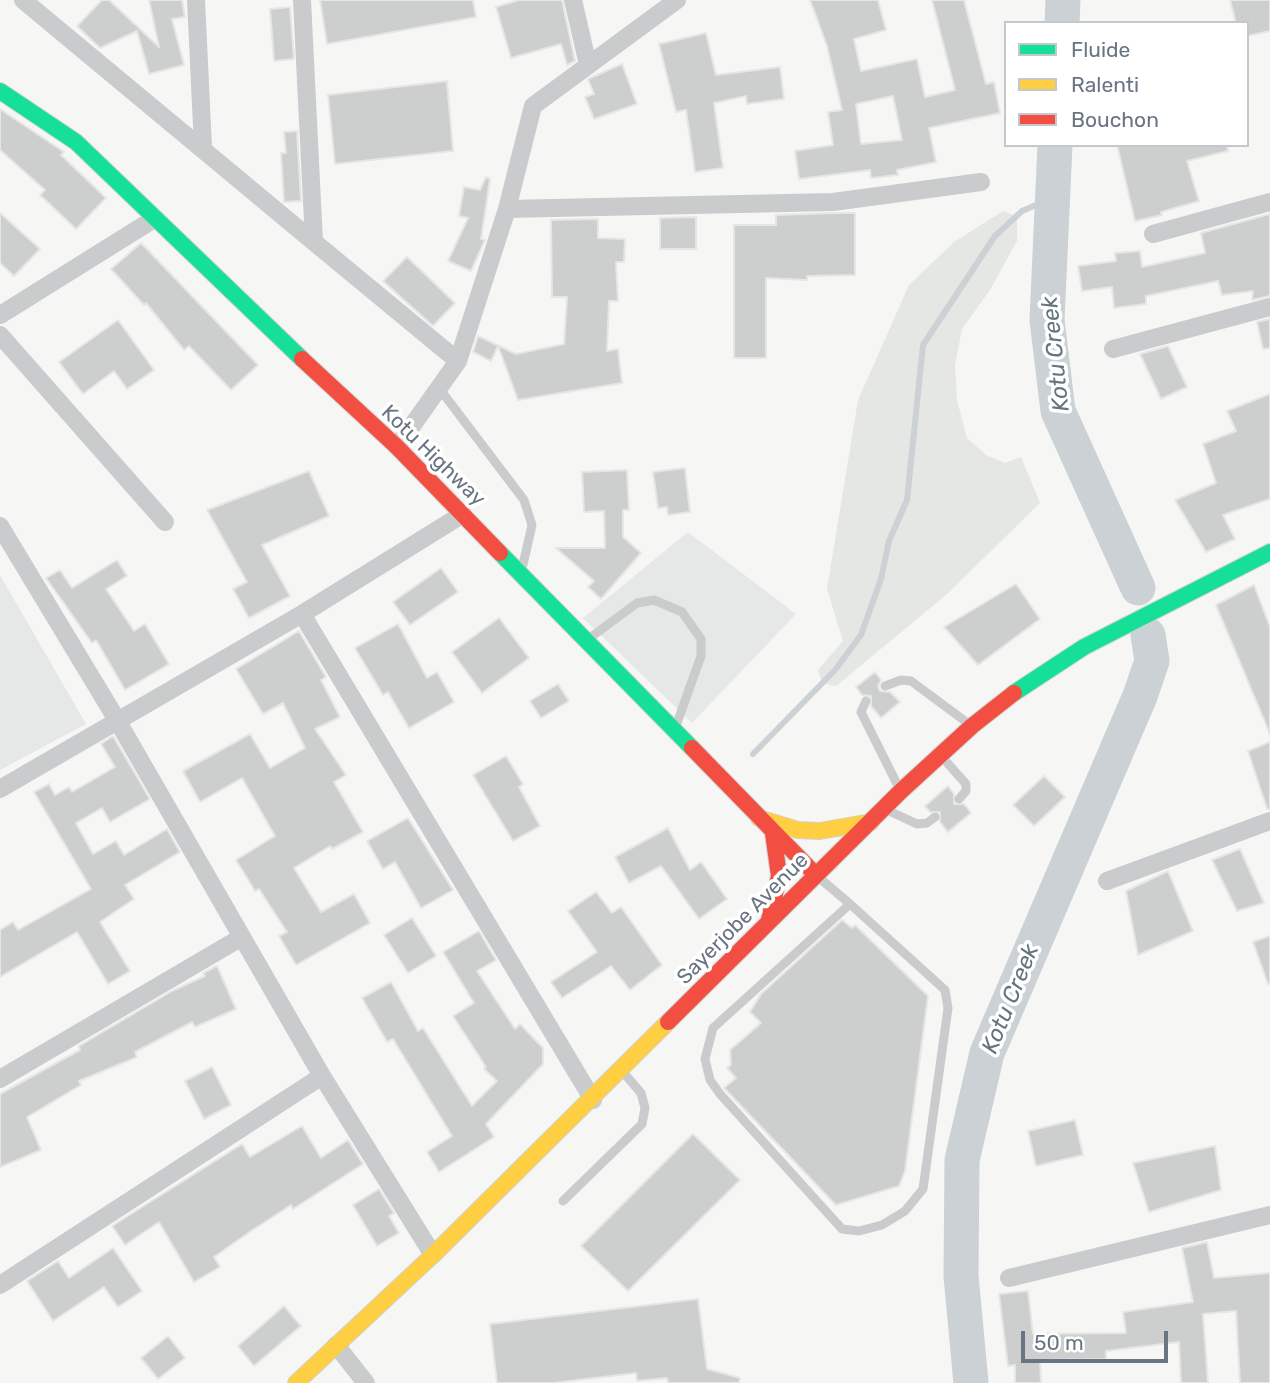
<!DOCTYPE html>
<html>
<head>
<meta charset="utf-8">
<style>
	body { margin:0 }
	#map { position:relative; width:1270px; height:1383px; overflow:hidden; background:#f6f6f5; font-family:Rubik,sans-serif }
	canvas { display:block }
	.legend { position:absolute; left:1004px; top:21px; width:245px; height:126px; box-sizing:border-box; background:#fff; border:2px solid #c3c8cd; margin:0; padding:9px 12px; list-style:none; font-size:21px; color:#697582 }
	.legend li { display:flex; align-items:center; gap:14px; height:35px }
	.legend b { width:35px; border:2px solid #c3c8cd }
	.scale { position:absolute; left:1021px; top:1331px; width:147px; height:32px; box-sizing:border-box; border:4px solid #697582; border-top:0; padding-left:9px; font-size:21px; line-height:24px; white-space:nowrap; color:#697582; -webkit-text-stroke:5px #fff; paint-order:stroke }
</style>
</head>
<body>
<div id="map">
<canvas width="1270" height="1383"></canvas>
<ul class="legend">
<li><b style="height:9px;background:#16e098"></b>Fluide</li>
<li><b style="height:9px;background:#ffcf43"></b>Ralenti</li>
<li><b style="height:9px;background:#f24e42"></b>Bouchon</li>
</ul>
<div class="scale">50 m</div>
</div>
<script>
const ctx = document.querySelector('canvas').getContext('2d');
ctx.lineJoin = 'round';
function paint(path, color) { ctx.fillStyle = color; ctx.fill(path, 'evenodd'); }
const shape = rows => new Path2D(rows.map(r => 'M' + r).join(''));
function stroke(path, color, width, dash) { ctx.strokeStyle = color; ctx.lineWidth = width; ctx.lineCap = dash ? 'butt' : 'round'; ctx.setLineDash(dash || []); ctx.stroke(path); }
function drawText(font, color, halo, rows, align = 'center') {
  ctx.font = font + ' Rubik,sans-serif'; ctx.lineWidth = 7; ctx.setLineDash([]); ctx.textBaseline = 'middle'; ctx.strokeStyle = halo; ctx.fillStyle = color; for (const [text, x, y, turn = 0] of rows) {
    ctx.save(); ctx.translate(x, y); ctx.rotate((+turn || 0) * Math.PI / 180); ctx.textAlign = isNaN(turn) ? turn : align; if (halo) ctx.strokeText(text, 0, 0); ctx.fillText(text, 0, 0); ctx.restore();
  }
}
const built = shape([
	[688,532,796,614,692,723,583,618],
	[0,575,86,724,0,770]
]);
const green = shape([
	[1003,211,1017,216,1017,241,990,290,962,329,955,365,957,400,967,438,986,455,1005,463,1021,457,1040,503,947,594,836,686,822,683,818,670,843,641,827,589,858,400,909,285,954,242]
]);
const stream = shape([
	[753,754,835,670,861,635,881,579,889,541,907,500,923,345,995,236,1022,211,1052,198]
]);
const river = shape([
	[1062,23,1063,0],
	[1055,145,1047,320,1058,411,1138,588],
	[971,1383,961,1276,962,1160,987,1053,1140,696,1152,661,1148,635]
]);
const building = shape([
	[102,0,109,0,159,47,149,0,182,0,185,17,172,19,184,65,149,74,137,31,100,48,77,26,102,0],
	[320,0,473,0,476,17,327,44,320,0],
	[519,0,562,0,575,61,567,65,561,44,511,58,496,7,519,0],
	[810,0,878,0,886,30,854,39,861,71,917,59,925,97,955,90,932,0,964,0,986,84,994,82,1000,113,929,128,936,162,897,170,898,175,871,178,870,170,799,179,795,151,833,145,828,112,842,110,827,46,810,0],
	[893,96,902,140,861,144,856,104,893,96],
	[1230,0,1270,0,1270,31,1247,36,1247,23,1236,23,1230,0],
	[290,7,294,59,274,61,270,9,290,7],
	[706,33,716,75,780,67,784,99,747,104,746,96,714,103,723,168,695,172,686,110,676,112,659,44,706,33],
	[622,64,637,104,594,119,585,97,594,94,588,79,622,64],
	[447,81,453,151,335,164,328,95,447,81],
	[0,109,64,152,61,155,106,198,76,229,40,195,45,190,0,150,0,109],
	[297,131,301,201,284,202,281,153,286,153,284,132,297,131],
	[1117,145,1227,145,1228,151,1187,161,1199,201,1161,212,1162,215,1135,221,1117,145],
	[486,177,490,179,481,239,485,240,471,271,448,261,468,218,459,216,464,187,480,190,486,177],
	[0,213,40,249,14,276,0,263,0,213],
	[836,213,855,213,855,275,807,276,807,280,766,278,766,358,734,358,734,225,776,225,776,215,836,213],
	[1270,214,1270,296,1252,300,1253,291,1222,295,1218,281,1146,296,1146,304,1114,308,1112,287,1082,291,1078,266,1116,261,1115,253,1140,251,1142,267,1205,253,1201,233,1270,214],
	[696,217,696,249,660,249,660,218,696,217],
	[598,219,598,238,625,239,624,262,616,262,618,301,609,301,607,351,618,349,622,383,518,400,498,346,491,361,473,352,478,336,516,354,564,344,567,297,552,297,551,220,598,219],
	[141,243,258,365,231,390,189,346,184,350,146,303,144,305,111,269,141,243],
	[407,257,455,303,433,326,383,281,407,257],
	[1270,319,1270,348,1263,349,1257,322,1270,319],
	[118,320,154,370,127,389,114,371,83,394,59,362,118,320],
	[1168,346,1187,387,1161,399,1140,354,1168,346],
	[1270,394,1270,499,1223,515,1235,539,1206,552,1175,500,1216,483,1203,444,1236,431,1227,411,1270,394],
	[685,468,690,512,668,515,667,507,658,508,653,472,685,468],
	[627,470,629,510,623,510,623,537,641,553,601,599,588,587,594,581,556,548,605,548,604,511,584,512,582,472,627,470],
	[309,471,329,516,262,545,290,596,249,618,233,589,247,582,207,510,309,471],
	[117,560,127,576,106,589,134,631,145,624,169,664,125,690,96,640,92,643,46,578,60,570,72,588,117,560],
	[441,568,458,592,410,625,393,602,441,568],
	[1016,584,1040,619,978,665,944,627,1016,584],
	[1254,585,1270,627,1270,734,1216,605,1254,585],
	[499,618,529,658,482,693,452,652,499,618],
	[398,624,427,678,437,672,454,702,409,728,388,692,383,695,355,648,398,624],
	[299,631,326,677,321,680,340,717,315,729,346,775,334,782,363,832,332,849,330,846,294,868,321,912,354,894,370,923,296,965,279,936,287,932,259,889,255,891,236,860,275,836,242,778,200,802,183,771,250,734,270,768,305,748,283,703,263,714,236,669,299,631],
	[875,672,881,680,878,686,880,691,890,692,900,702,881,718,871,706,871,696,862,695,856,687,875,672],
	[558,684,569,701,541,718,530,701,558,684],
	[113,736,150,799,110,822,102,808,76,823,93,854,116,841,124,855,167,829,180,852,125,885,134,899,100,922,130,971,108,984,77,932,0,977,0,930,13,922,18,930,91,889,34,792,49,784,55,795,69,787,72,792,115,767,101,744,113,736],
	[1270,742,1270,809,1267,809,1248,751,1270,742],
	[506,756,523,784,519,787,540,826,513,841,473,775,506,756],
	[1044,776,1065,797,1034,826,1013,805,1044,776],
	[948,786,954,794,954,804,964,804,971,813,948,832,940,822,940,812,930,812,925,806,948,786],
	[408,818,453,890,421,908,395,862,383,869,367,841,408,818],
	[668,828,690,870,701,862,727,899,699,919,661,866,629,883,615,857,668,828],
	[1240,849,1264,903,1237,911,1212,860,1240,849],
	[1168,871,1193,931,1138,955,1126,891,1168,871],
	[596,892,612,913,621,907,662,965,630,990,611,966,562,998,551,982,597,952,568,911,596,892],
	[412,918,436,956,408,973,384,935,412,918],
	[842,920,852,928,855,925,928,996,905,1171,899,1186,836,1205,724,1088,736,1078,727,1068,731,1065,730,1050,761,1023,750,1012,761,994,842,920],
	[479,931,496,960,477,971,515,1029,520,1024,543,1048,543,1064,486,1124,494,1137,439,1172,427,1152,452,1136,393,1039,387,1042,362,998,391,982,418,1031,423,1028,472,1106,497,1081,484,1069,486,1067,453,1016,474,1003,443,952,479,931],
	[1270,936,1270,983,1268,984,1253,942,1270,936],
	[217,966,236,1009,195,1027,192,1022,135,1052,137,1057,79,1081,81,1085,27,1117,41,1150,0,1167,0,1094,80,1050,79,1046,172,991,205,976,203,973,217,966],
	[212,1067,231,1105,204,1119,185,1081,212,1067],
	[1075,1120,1083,1155,1036,1166,1028,1131,1075,1120],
	[302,1126,321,1158,348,1140,363,1164,293,1209,291,1205,251,1231,214,1257,220,1267,194,1282,159,1222,125,1245,112,1226,242,1144,250,1157,302,1126],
	[693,1134,740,1180,628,1291,581,1246,693,1134],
	[1215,1146,1221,1190,1149,1212,1133,1163,1215,1146],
	[379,1189,394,1213,389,1216,399,1233,377,1246,353,1205,379,1189],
	[1207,1242,1214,1278,1270,1273,1270,1383,1240,1383,1236,1311,1203,1314,1208,1383,1181,1383,1179,1342,1106,1351,1106,1359,1040,1360,1041,1383,1015,1383,1015,1365,1008,1366,999,1294,1028,1291,1033,1334,1126,1333,1123,1312,1193,1302,1182,1248,1207,1242],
	[113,1248,142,1291,118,1307,104,1287,53,1321,27,1281,58,1261,69,1278,113,1248],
	[698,1299,707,1369,740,1378,739,1383,668,1383,667,1378,637,1381,636,1373,553,1383,497,1383,490,1324,698,1299],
	[284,1306,301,1326,254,1366,238,1346,284,1306],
	[168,1336,185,1358,158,1379,141,1358,168,1336]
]);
const lane = shape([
	[439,388,524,500,532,525,522,569],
	[587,640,637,603,654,600,682,612,701,639,701,656,676,726],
	[885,686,901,680,911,681,969,724],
	[866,701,861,712,900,790],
	[943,758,966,784,966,791,959,799],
	[887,810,917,824,927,823,935,817],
	[817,876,850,904,713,1028,705,1059,710,1080,720,1094,842,1229,859,1231,882,1225,905,1211,923,1189,948,1008,945,990,850,904],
	[563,1201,642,1124,645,1108,641,1093,623,1072]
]);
const street = shape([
	[23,0,314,242],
	[196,0,203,147],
	[302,0,314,242,458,361,397,447],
	[573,0,588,65],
	[507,209,833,202,981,182],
	[1153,234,1270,202],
	[0,315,154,219],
	[0,335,165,522],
	[1113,349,1270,307],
	[458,361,507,209,533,106,677,0],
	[0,526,117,720,322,1076,433,1255],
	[302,614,593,1100],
	[0,789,302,614,463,514],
	[1107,881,1270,821],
	[0,1079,242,937],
	[1009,1278,1270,1215],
	[0,1285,322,1076],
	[336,1345,366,1383]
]);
const fast = shape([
	[0,91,76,142,302,359],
	[500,553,692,748],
	[1014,693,1084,647,1270,552]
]);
const slow = shape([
	[759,818,798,830,820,831,871,822],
	[296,1383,433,1255,668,1022]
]);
const jam = shape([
	[302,359,397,447,500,553],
	[692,748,816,875],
	[769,920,779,876,773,833],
	[668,1022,901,791,972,726,1014,693]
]);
const streetNames = [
	["Kotu Highway",433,456,44],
	["Sayerjobe Avenue",743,919,-45]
];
const waterNames = [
	["Kotu Creek",1056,354,-96],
	["Kotu Creek",1011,999,-68]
];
paint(built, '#e6e7e7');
paint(green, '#e4e7e3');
stroke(stream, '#cbd1d4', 6);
stroke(river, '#cbd1d4', 35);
paint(building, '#cdcece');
stroke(building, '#e6e6e4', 2);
stroke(fast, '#d2d2d3', 18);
stroke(slow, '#d2d2d3', 18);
stroke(jam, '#d2d2d3', 18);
stroke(lane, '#cacbcc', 9);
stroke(street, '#cacbcc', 18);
stroke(fast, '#16e098', 16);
stroke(slow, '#ffcf43', 16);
stroke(jam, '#f24e42', 16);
drawText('21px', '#697582', '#fff', streetNames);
drawText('italic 23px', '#65757e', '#fff', waterNames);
</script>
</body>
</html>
